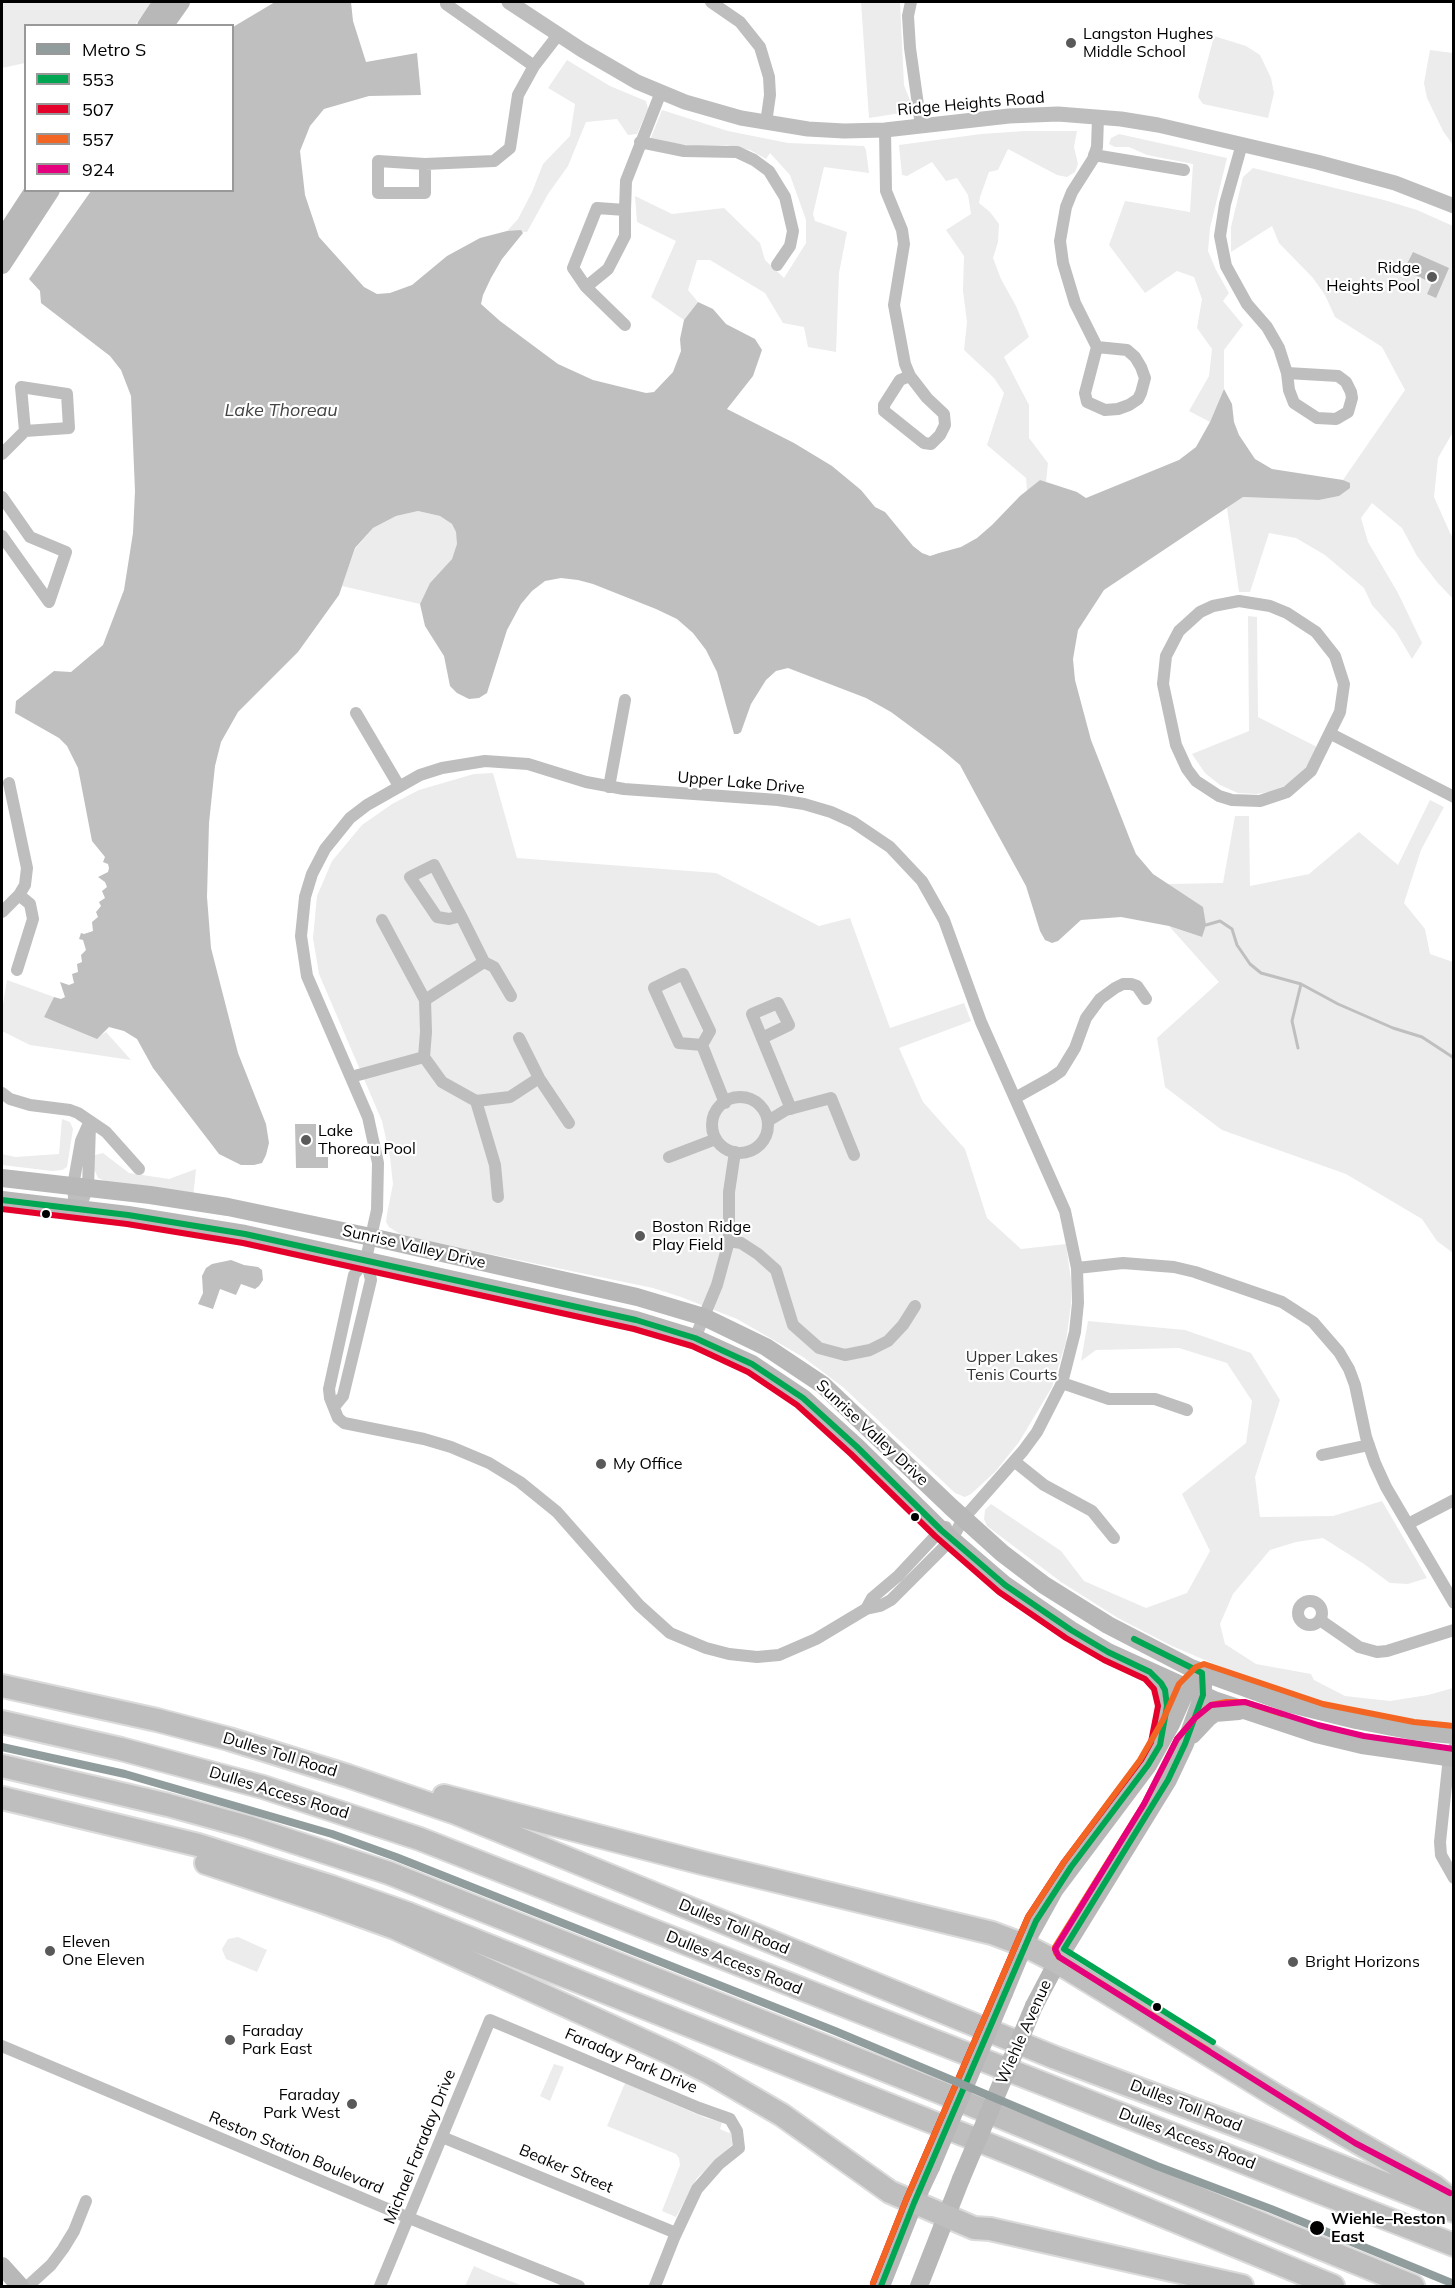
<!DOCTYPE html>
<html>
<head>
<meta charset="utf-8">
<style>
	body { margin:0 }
	#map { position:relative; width:1455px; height:2288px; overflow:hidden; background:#fff; font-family:Mulish,sans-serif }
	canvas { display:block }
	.frame { position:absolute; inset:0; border:3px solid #000; pointer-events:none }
	.legend { position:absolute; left:24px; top:24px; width:210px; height:168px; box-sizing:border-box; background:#fff; border:2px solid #999; margin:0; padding:8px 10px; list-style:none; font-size:18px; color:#000 }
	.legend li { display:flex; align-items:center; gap:12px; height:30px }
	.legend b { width:30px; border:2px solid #999 }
</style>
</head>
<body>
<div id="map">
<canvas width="1455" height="2288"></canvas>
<div class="frame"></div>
<ul class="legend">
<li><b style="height:8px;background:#919d9d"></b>Metro S</li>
<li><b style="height:8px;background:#00a651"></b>553</li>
<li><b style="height:8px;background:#e4002b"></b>507</li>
<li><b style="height:8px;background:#f26522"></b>557</li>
<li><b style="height:8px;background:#e5007d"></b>924</li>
</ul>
</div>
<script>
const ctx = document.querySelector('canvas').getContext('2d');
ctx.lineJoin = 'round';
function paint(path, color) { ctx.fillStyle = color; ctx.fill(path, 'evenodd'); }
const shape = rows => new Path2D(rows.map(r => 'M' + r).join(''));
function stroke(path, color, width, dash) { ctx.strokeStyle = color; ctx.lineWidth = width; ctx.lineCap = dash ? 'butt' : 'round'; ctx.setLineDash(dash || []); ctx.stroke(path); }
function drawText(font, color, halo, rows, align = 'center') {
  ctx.font = font + ' Mulish,sans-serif'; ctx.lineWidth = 4.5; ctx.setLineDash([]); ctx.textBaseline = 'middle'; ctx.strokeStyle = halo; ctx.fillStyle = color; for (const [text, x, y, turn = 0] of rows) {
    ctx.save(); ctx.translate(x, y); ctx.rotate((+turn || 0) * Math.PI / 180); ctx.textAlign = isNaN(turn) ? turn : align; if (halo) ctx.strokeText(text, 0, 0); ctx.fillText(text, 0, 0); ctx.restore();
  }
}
const green = shape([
	[2,2,152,2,135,25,26,26,25,63,2,68],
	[861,2,900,2,904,85,911,103,907,112,869,118],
	[1214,36,1246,46,1260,55,1271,78,1274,93,1268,118,1203,104,1198,97],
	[1430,50,1453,53,1453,145,1443,131,1427,98,1424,83],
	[567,60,610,86,646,101,648,109,637,134,628,135,617,119,586,122,568,166,548,194,527,232,507,231,518,219,532,192,543,164,570,136,575,104,548,88],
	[662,110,728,131,788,143,864,146,866,150,869,173,824,167,813,214,815,221,847,232,839,273,836,352,808,347,804,327,783,323,765,293,710,260,697,260,688,290,698,302,684,320,651,297,676,241,637,222,635,196,672,214,724,208,760,243,765,260,784,278,806,243,806,220,790,175,770,153,766,159,750,150,727,145,695,146,650,140],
	[1025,131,1077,131,1074,147,1078,164,1075,172,1067,177,1057,175,1008,149,998,170,989,172,980,197,979,203,990,212,999,224,998,242,993,258,1001,279,1016,306,1029,337,1004,357,1029,405,1029,438,1048,463,1046,482,1040,480,1027,491,1026,478,987,445,1004,393,994,378,964,350,967,322,963,291,964,256,946,230,971,214,968,195,957,178,946,181,932,162,907,176,902,175,899,145,981,134],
	[1119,134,1227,158,1210,228,1208,251,1216,270,1229,293,1223,301,1243,325,1224,350,1224,389,1210,422,1189,411,1209,376,1212,349,1197,328,1202,299,1194,277,1177,271,1145,293,1109,245,1125,201,1190,212,1193,164,1147,155,1129,147,1115,147,1109,144,1111,138],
	[1253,168,1384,200,1417,210,1453,226,1453,432,1438,458,1434,497,1451,535,1453,536,1453,599,1437,582,1417,556,1402,528,1372,503,1361,518,1368,542,1398,593,1422,643,1412,659,1396,632,1372,605,1364,588,1325,555,1296,538,1269,533,1250,592,1239,592,1227,508,1243,497,1319,500,1339,496,1349,483,1343,480,1405,390,1382,347,1335,317,1325,295,1313,278,1279,243,1272,226,1231,252,1231,227,1243,177],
	[418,511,440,516,452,524,456,532,458,544,452,559,430,583,420,604,342,586,355,549,373,528,396,516],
	[1248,616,1257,617,1258,717,1317,747,1307,766,1287,785,1270,792,1256,794,1238,793,1220,785,1205,773,1192,754,1249,731],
	[493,773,517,858,716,873,819,926,850,918,890,1028,964,1003,971,1021,899,1048,923,1102,965,1149,987,1218,1021,1249,1066,1244,1071,1280,1071,1304,1066,1342,1052,1387,1019,1442,995,1472,971,1494,965,1497,955,1493,844,1388,803,1357,737,1319,681,1297,653,1288,403,1236,389,1227,386,1222,387,1214,393,1184,390,1157,382,1121,319,974,313,938,317,896,332,861,362,825,392,804,419,790,474,774],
	[1430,800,1444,807,1421,850,1404,903,1425,929,1430,954,1453,962,1453,1253,1437,1241,1422,1219,1346,1174,1222,1130,1194,1109,1165,1087,1157,1038,1219,982,1169,926,1202,937,1181,894,1168,884,1223,883,1235,816,1249,816,1250,886,1309,874,1359,832,1398,865],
	[7,980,54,997,44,1017,97,1038,106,1032,131,1060,30,1045,2,1031,2,1010],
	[62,1119,70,1122,73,1129,67,1167,62,1170,52,1171,2,1165,2,1154,15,1157,59,1154],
	[103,1153,129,1173,169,1179,196,1169,193,1198,105,1181,98,1178,94,1169,95,1155],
	[1088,1321,1185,1330,1251,1353,1280,1400,1255,1477,1260,1517,1333,1516,1382,1501,1427,1578,1408,1584,1390,1583,1364,1564,1323,1538,1296,1542,1270,1550,1233,1594,1220,1624,1225,1644,1256,1664,1311,1674,1314,1680,1345,1696,1390,1701,1428,1695,1453,1688,1453,1722,1445,1724,1374,1714,1321,1703,1254,1681,1172,1646,1118,1618,1061,1582,987,1526,984,1519,985,1510,991,1504,1061,1551,1084,1581,1146,1608,1187,1593,1210,1551,1182,1494,1246,1443,1252,1401,1227,1363,1179,1348,1096,1350,1081,1361],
	[238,1937,267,1950,257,1972,226,1959,222,1949,228,1939],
	[554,2064,564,2067,550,2101,540,2096],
	[625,2083,706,2118,722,2122,720,2129,729,2133,731,2130,732,2145,697,2178,676,2217,662,2211,680,2165,679,2158,676,2154,607,2126],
	[474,2266,494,2275,523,2286,465,2286]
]);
const water = shape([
	[275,2,351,2,353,21,366,62,417,53,421,95,369,96,324,109,310,126,300,151,305,195,319,237,364,287,377,294,390,293,412,285,447,256,480,238,507,231,521,230,523,233,502,259,491,278,483,295,481,304,500,321,558,364,593,380,646,393,654,392,673,372,681,351,680,339,684,320,698,302,713,309,726,324,755,339,762,350,753,376,727,409,794,443,832,466,861,490,875,507,885,512,913,546,922,553,930,556,939,553,961,547,977,538,992,525,1020,496,1040,480,1077,492,1086,498,1179,460,1196,447,1210,422,1224,389,1232,404,1234,422,1239,435,1255,459,1272,469,1343,480,1350,483,1350,488,1339,496,1319,500,1243,497,1104,590,1078,630,1073,659,1075,680,1091,740,1131,842,1136,854,1153,874,1203,907,1206,925,1202,937,1169,926,1121,917,1081,920,1058,941,1052,943,1045,940,1040,931,1026,886,975,793,960,765,941,749,891,712,866,698,788,668,776,671,766,680,751,704,741,732,738,734,734,734,717,672,706,650,693,633,677,619,656,609,593,584,578,580,561,578,545,581,532,591,521,604,507,630,487,693,479,698,469,699,457,693,450,686,444,656,425,626,420,604,430,583,452,559,457,544,456,532,452,524,440,516,418,511,396,516,373,528,355,548,339,595,298,652,238,712,221,742,215,766,209,823,207,897,211,948,238,1053,266,1124,269,1143,266,1155,262,1163,254,1165,241,1165,219,1154,153,1068,137,1039,124,1031,109,1027,97,1039,44,1017,54,997,61,999,65,997,60,982,69,985,74,983,72,974,78,972,77,964,82,962,81,955,86,950,83,940,79,939,81,933,84,934,93,931,92,922,98,917,96,912,101,906,99,902,105,898,102,891,107,887,105,882,98,877,108,872,109,868,108,864,103,862,105,857,92,841,78,768,67,746,59,738,15,713,16,701,54,671,71,672,103,645,124,590,133,533,135,491,131,396,121,370,110,356,41,303,40,291,29,279,91,191,232,190,233,27],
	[1413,252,1449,268,1436,298,1427,294,1432,283,1404,270],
	[295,1124,316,1124,316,1157,328,1157,328,1168,296,1168],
	[231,1260,244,1265,258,1267,262,1270,263,1280,259,1286,255,1289,241,1284,236,1295,220,1289,213,1309,198,1304,203,1293,202,1276,206,1268,212,1264]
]);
const stream = shape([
	[1206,925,1220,921,1232,929,1237,945,1250,964,1261,973,1301,984,1338,1004,1393,1028,1422,1037,1454,1058],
	[1298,1048,1292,1021,1301,984]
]);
const minor = shape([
	[711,2,740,22,760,47,769,77,770,95,766,123],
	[911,2,908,16,910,48,921,126],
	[446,4,534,66],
	[885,130,886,191,902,230,904,244,894,305,905,364,910,376,927,398,944,414,945,425,940,435,931,444,924,443,884,411,884,405,900,380,910,376],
	[640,142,684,151,737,152,754,160,769,171,785,197,793,231,790,246,777,265],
	[1242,144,1225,204,1220,236,1226,266,1247,304,1267,327,1279,348,1287,373,1289,390,1294,403,1317,418,1336,419,1348,412,1352,398,1351,392,1346,382,1338,376,1287,373],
	[1094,155,1184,170],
	[425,164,425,193,378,193,378,161,425,164,494,161,510,148,518,95,534,66,558,35],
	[597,208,625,210,625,236,608,269,586,287,573,268,597,208],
	[625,210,626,181,661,92],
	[586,287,625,325],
	[1097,347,1075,303,1063,263,1060,241,1066,207,1072,192,1093,159,1097,147,1098,118],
	[1097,347,1127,350,1135,357,1141,367,1145,378,1141,393,1138,399,1129,405,1118,409,1105,410,1087,402,1085,393,1097,347],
	[2,454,25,431,69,428,67,394,21,387,25,431],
	[2,497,30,537,66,552,49,602,2,536],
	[1239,601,1270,606,1287,613,1316,632,1335,656,1344,684,1340,712,1311,771,1287,792,1260,801,1232,800,1219,796,1196,781,1187,769,1176,745,1163,684,1166,656,1179,631,1200,612,1213,606,1239,601],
	[356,713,399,786],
	[1331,734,1454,797],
	[485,761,528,764,586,782,624,789,778,800,804,804,831,812,853,822,890,847,922,881,944,920,981,1022,1065,1211,1077,1268,1078,1303,1075,1332,1062,1383,1037,1432,1023,1451,963,1519,952,1539,891,1600,880,1606,866,1609,816,1639,779,1655,757,1657,729,1654,706,1648,670,1633,639,1605,557,1512,520,1482,489,1463,451,1447,424,1439,344,1423,338,1418,330,1398,329,1389,354,1275,366,1259,377,1210,378,1163,368,1117,307,976,301,936,305,897,312,874,325,849,350,818,367,805,420,775,442,768,485,761],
	[609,787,625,700],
	[2,912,19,895,25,885,27,868,9,783],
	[382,920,425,1000,484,962,461,916,434,865,410,877,437,917,449,919,461,916],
	[484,962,494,967,511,996],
	[17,970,33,919,30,904,19,895],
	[425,1000,426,1032,424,1057,442,1082,476,1101,495,1165,498,1197],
	[519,1038,539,1078,569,1123],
	[762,1038,789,1025,778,1003,752,1014,791,1109],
	[702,1045,679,1043,654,988,683,974,710,1031,702,1045,725,1103],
	[351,1077,424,1057],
	[2,1093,10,1099,30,1105,70,1110,78,1113,106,1132,139,1169],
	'712 1125a28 28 0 1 1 56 0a28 28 0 1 1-56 0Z',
	[1015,1098,1051,1078,1061,1071,1075,1048,1086,1018,1100,999,1115,988,1123,984,1131,984,1137,986,1146,999],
	[476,1101,510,1097,539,1078],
	[768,1121,786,1110,831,1098,854,1155],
	[669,1157,716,1139],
	[79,1209,74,1198,73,1186,81,1141,89,1123],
	[79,1209,88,1188,90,1125],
	[729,1241,741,1243,758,1254,776,1270,793,1325,819,1348,845,1355,870,1350,888,1341,903,1325,915,1306],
	[1077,1268,1123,1263,1174,1267,1195,1272,1282,1302,1313,1322,1339,1352,1349,1369,1355,1385,1366,1437,1375,1463,1386,1487,1454,1603],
	[695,1338,717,1285,729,1241,729,1192,735,1152],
	[1062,1383,1109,1399,1155,1399,1187,1410],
	[334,1407,343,1396,371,1280,366,1259],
	[1322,1455,1369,1445],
	[1014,1461,1044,1485,1092,1511,1114,1538],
	[1408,1524,1454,1500],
	'1298 1613a12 12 0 1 1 24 0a12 12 0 1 1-24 0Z',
	[866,1609,872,1598,898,1576,941,1530,946,1527],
	[1320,1620,1359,1647,1377,1652,1387,1651,1454,1630],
	[1454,1748,1449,1757,1440,1842,1441,1855,1454,1878],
	[2,2046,409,2218,579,2286],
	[442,2137,676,2233],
	[28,2286,51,2265,63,2249,74,2231,86,2201],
	[380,2286,490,2020,699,2108,730,2119,737,2131,739,2148,719,2164,697,2189,674,2238,655,2286]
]);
const tertiary = shape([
	[509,2,582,50,637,82,685,102,741,118,808,129,844,131,885,130,1009,116,1058,114,1121,119,1158,125,1317,162,1395,183,1454,206]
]);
const secondary = shape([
	[146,26,162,2],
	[164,26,181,2],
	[2,239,34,190],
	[2,265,51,190],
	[2,1178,150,1195,228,1207,371,1237,637,1297,704,1317,766,1347,823,1385,951,1507,1002,1553,1044,1585,1108,1625,1191,1668,1287,1703,1356,1720,1413,1731,1454,1735],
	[2,1200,128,1215,245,1234,636,1320,695,1338,752,1364,803,1398,857,1447,941,1530,1005,1585,1071,1630,1108,1652,1214,1700,1316,1734,1362,1745,1454,1758],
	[1153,1674,1161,1683,1166,1694,1167,1706,1165,1726],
	[1192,1735,1208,1718,1215,1713,1239,1711],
	[1004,1993,1024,1945,1055,1889,1148,1765,1171,1724,1187,1688,1195,1680],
	[1034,2006,1064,1949,1168,1780,1185,1744,1203,1695,1203,1683],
	[2,2266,20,2286],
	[881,2286,914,2203,931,2167],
	[919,2286,961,2179]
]);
const motorway = shape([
	[2,1686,157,1720,229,1739,348,1776,456,1813,1056,2058,1262,2135,1454,2211],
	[2,1722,121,1749,263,1787,420,1839,1454,2245],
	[2,1766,168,1805,248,1827,389,1873,942,2093,1413,2286],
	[444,1796,702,1863,992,1933,1024,1945,1057,1962,1275,2095,1434,2186,1454,2202],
	[2,1798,198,1845,332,1887,409,1914,1030,2161,1333,2286],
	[206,1863,323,1902,395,1928,670,2053,710,2073,782,2115,890,2192,974,2228,990,2229,1242,2286]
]);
const secondaryBridge = shape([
	[931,2167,1004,1993],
	[961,2179,1034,2006]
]);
const bus1 = shape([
	[2,1200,128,1215,245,1234,636,1320,695,1338,752,1364,803,1398,857,1447,941,1530,1005,1585,1071,1630,1108,1652,1150,1672,1161,1683,1165,1690,1167,1706,1160,1745,1148,1765,1071,1867,1036,1921,914,2203,881,2286],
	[1134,1639,1202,1673,1203,1695,1185,1744,1168,1780,1064,1949,1213,2042]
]);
const bus2 = shape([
	[2,1209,127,1224,243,1243,634,1329,692,1346,748,1372,797,1405,851,1454,935,1536,999,1592,1066,1638,1104,1660,1145,1679,1154,1689,1158,1706,1151,1742,1141,1760,1064,1862,1028,1917,906,2200,873,2283]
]);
const bus3 = shape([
	[1208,2050,1059,1957,1056,1953,1055,1947,1144,1804,1177,1739,1195,1718,1211,1705,1226,1702,1245,1702,1282,1714],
	[873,2283,906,2200,1028,1917,1064,1862,1140,1760,1163,1720,1179,1684,1196,1667,1204,1664,1323,1704,1414,1722,1454,1726]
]);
const bus4 = shape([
	[1450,2193,1355,2143,1059,1957,1055,1949,1144,1804,1177,1739,1195,1718,1211,1705,1245,1702,1318,1725,1364,1736,1454,1749]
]);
const metro1 = shape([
	[2,1747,125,1774,332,1834,396,1857,835,2031,1157,2166,1271,2209,1454,2284]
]);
const markers = [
	[1071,43,6,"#595959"],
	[1432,277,6,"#595959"],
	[306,1140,6,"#595959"],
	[46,1214,5,"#000"],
	[640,1236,6,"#595959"],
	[601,1464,6,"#595959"],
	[915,1517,5,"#000"],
	[50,1951,6,"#595959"],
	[1293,1962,6,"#595959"],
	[1157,2007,5,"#000"],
	[230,2040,6,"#595959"],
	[352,2104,6,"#595959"],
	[1317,2228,8,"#000"]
];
const poiNames = [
	["Langston Hughes",1083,34],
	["Middle School",1083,52],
	["Ridge",1420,268,"right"],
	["Heights Pool",1420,286,"right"],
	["Lake",318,1131],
	["Thoreau Pool",318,1149],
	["Boston Ridge",652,1227],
	["Play Field",652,1245],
	["My Office",613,1464],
	["Eleven",62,1942],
	["One Eleven",62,1960],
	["Bright Horizons",1305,1962],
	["Faraday",242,2031],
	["Park East",242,2049],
	["Faraday",340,2095,"right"],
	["Park West",340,2113,"right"]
];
const streetNames = [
	["Ridge Heights Road",971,104,-5],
	["Upper Lake Drive",741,783,5],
	["Sunrise Valley Drive",414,1247,13],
	["Sunrise Valley Drive",872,1433,43],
	["Dulles Toll Road",280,1755,17],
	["Dulles Access Road",279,1793,17],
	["Dulles Toll Road",734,1927,23],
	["Dulles Access Road",734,1963,22],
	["Wiehle Avenue",1024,2032,-66],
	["Faraday Park Drive",631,2061,23],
	["Dulles Toll Road",1186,2106,21],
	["Dulles Access Road",1187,2139,21],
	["Michael Faraday Drive",420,2147,-68],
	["Reston Station Boulevard",296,2153,23],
	["Beaker Street",566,2169,23]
];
const parkNames = [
	["Upper Lakes",1012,1357],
	["Tenis Courts",1012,1375]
];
const stopNames = [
	["Wiehle–Reston",1331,2219],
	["East",1331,2237]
];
const waterNames = [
	["Lake Thoreau",281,411]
];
paint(green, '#ececec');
paint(water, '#bfbfbf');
stroke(stream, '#bfbfbf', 3);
stroke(motorway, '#dbdbdb', 26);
stroke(minor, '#bebebe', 12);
stroke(tertiary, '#bebebe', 15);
stroke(secondary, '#b8b8b8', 18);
stroke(motorway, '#bebebe', 22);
stroke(secondaryBridge, '#b8b8b8', 18);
stroke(bus1, '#00a651', 6);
stroke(bus2, '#e4002b', 6);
stroke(bus3, '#f26522', 6);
stroke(bus4, '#e5007d', 6);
stroke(metro1, '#919d9d', 8);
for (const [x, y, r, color] of markers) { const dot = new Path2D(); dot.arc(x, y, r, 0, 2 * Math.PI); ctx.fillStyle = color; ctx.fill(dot); stroke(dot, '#fff', 2); }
drawText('16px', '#000', '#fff', poiNames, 'left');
drawText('16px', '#000', '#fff', streetNames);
drawText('16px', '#333', '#fff', parkNames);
drawText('bold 16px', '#000', '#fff', stopNames, 'left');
drawText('italic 18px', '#444', '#fff', waterNames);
</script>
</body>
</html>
